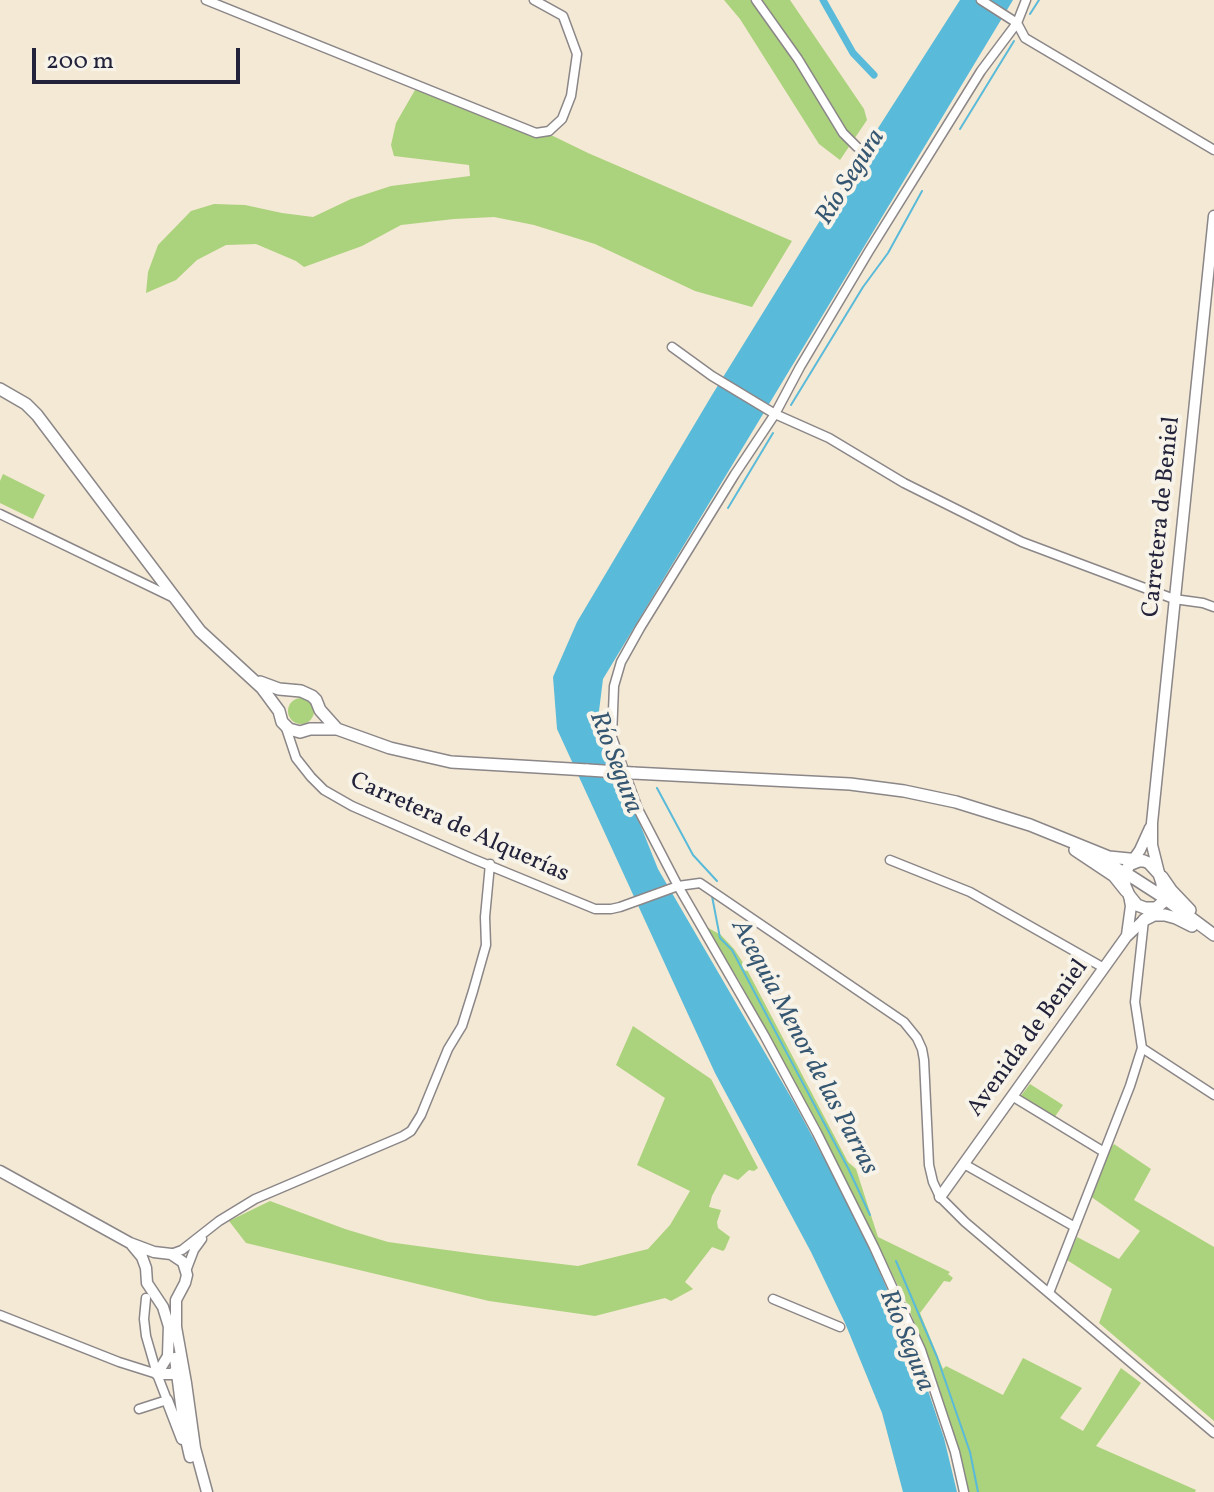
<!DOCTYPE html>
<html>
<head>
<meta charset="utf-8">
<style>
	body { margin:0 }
	#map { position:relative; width:1214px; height:1492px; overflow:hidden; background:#f4e9d4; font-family:Vollkorn,serif }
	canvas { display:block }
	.scale { position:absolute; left:32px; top:48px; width:208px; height:36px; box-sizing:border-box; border:4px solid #22223b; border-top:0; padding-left:10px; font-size:24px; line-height:28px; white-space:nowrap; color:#22223b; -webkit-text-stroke:6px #f7f3e8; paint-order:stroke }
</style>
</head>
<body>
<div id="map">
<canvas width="1214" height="1492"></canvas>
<div class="scale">200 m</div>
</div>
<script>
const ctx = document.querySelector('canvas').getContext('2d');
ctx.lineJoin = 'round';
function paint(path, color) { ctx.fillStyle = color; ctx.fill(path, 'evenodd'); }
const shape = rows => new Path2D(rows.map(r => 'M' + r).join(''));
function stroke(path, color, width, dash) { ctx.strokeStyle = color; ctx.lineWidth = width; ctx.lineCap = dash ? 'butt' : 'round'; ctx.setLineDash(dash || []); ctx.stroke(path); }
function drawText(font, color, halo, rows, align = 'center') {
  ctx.font = font + ' Vollkorn,serif'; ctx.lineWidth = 8; ctx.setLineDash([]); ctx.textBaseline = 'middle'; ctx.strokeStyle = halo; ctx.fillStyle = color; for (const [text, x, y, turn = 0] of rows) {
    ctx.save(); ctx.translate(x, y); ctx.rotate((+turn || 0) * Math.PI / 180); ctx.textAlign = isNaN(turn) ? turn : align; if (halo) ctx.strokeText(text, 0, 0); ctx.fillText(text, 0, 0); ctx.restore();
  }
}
const green = shape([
	[724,0,790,0,864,109,867,120,840,160,819,144,740,19],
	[415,90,553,136,588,153,792,241,752,307,695,291,595,244,534,225,494,217,454,219,401,225,362,246,304,267,296,261,256,244,226,245,197,260,176,280,146,293,148,272,158,245,191,211,214,204,245,205,282,213,313,217,351,199,391,186,470,176,469,165,394,156,391,145,396,123],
	[3,474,45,495,33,519,0,503,0,481],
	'288 711a13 13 0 1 1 26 0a13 13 0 1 1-26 0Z',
	[703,925,721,935,734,949,744,964,848,1162,856,1169,878,1237,950,1272,948,1274,953,1278,950,1282,944,1281,920,1313,943,1369,946,1366,1003,1395,1023,1358,1082,1388,1060,1418,1083,1431,1121,1368,1141,1383,1096,1446,1196,1490,1195,1492,969,1492,961,1457,940,1391,908,1306,876,1241,798,1098,740,982],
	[633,1026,711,1079,758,1168,754,1171,749,1170,738,1180,724,1174,720,1181,712,1196,709,1207,721,1210,717,1222,718,1228,730,1237,725,1249,723,1251,712,1247,685,1282,693,1289,671,1301,665,1298,595,1316,489,1301,246,1243,229,1221,270,1201,345,1229,388,1242,476,1254,578,1266,648,1249,670,1225,690,1191,637,1165,665,1098,616,1065],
	[1030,1084,1063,1105,1054,1118,1020,1097],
	[1114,1144,1151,1169,1134,1200,1214,1247,1214,1421,1099,1323,1112,1289,1067,1260,1077,1237,1119,1259,1140,1231,1090,1196,1107,1153]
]);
const water = shape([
	[960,0,1013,0,603,679,598,719,658,869,796,1106,858,1222,917,1358,944,1438,957,1492,903,1492,882,1413,845,1323,811,1252,715,1073,557,729,553,677,577,622,712,395,850,172]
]);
const stream = shape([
	[1030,14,1039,0],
	[960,129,1014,41],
	[791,405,863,287,888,253,922,191],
	[728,508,773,433],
	[657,788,693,855,717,881],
	[712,896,720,938,732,950,848,1168,870,1215],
	[896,1261,937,1357,970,1452,978,1492]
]);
const canal = shape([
	[823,0,853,53,874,75]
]);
const minor = shape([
	[206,0,536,133,549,131,562,119,571,96,577,54,563,16,534,0],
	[756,0,798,59,843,133,857,147],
	[981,0,1017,23,1025,38,1214,150],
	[672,347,712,376,775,414,829,438,904,483,1022,542,1174,599,1203,603,1214,607],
	[0,514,176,599],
	[286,728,296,758,311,777,324,790,352,806,471,858,595,909,611,909,620,907,678,886,700,883,904,1022,917,1038,922,1049,924,1060,929,1165,933,1182,940,1197,965,1222,1214,1433],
	[890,860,970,892,1104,968],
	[1142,1048,1214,1095],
	[1012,1096,1104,1152],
	[964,1164,1075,1227],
	[171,1254,182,1250,219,1221,255,1199,403,1136,411,1131,421,1115,448,1049,462,1026,473,991,486,945,485,917,490,864],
	[186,1271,194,1250,202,1239],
	[1049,1293,1130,1086,1142,1048,1135,1002,1144,920],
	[773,1299,840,1327],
	[0,1315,119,1362,157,1374,146,1336,144,1319,146,1298],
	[139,1409,167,1400,157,1374],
	[964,1492,955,1452,921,1350,874,1247,817,1133,764,1035,678,886,638,809,612,737,614,686,621,662,640,628,735,474,775,414,800,367,869,251,981,71,1017,23,1026,0]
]);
const major = shape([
	[1131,863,1140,850,1150,828],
	[1159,873,1152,845,1152,823,1214,216],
	[1127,935,1131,906,1129,895],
	[0,1171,130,1243,154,1252,171,1254,183,1262,187,1275,185,1283,176,1300,176,1327,186,1383,195,1448,207,1492],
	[940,1197,1126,937,1149,915],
	[132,1245,142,1257,146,1268,147,1283,163,1307,170,1330],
	[169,1324,168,1356,157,1374,173,1374,179,1365],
	[175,1358,185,1435,190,1457],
	[167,1400,182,1439]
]);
const highway = shape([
	[0,389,26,404,37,415,200,631,262,688,279,711,282,722,289,729,300,732,310,729,337,729,390,748,451,762,588,770],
	[260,682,279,689,301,691,312,696,316,700,320,710,337,729],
	[633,773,850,784,904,791,956,802,1030,825,1109,857,1139,860,1144,861,1149,863,1159,874,1162,883,1163,902,1156,908,1145,908,1137,905,1129,895,1125,886,1124,876,1129,865,1139,861,1144,861],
	[1075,850,1114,876,1126,891],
	[1101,860,1132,877,1163,897,1214,935],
	[1162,877,1171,890,1190,910],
	[1144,920,1154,915,1165,915,1176,918,1192,926]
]);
const highwayBridge = shape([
	[588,770,633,773]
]);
const streetNames = [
	["Carretera de Beniel",1163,517,-84],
	["Carretera de Alquerías",459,829,24],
	["Avenida de Beniel",1029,1039,-54]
];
const waterNames = [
	["Río Segura",852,178,-58],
	["Río Segura",614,763,69],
	["Acequia Menor de las Parras",803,1048,62],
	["Río Segura",905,1341,68]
];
paint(green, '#abd27c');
paint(water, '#5abad9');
stroke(stream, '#5abad9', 2);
stroke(canal, '#5abad9', 7);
stroke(minor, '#8b8688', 11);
stroke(major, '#8b8688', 13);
stroke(highway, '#8b8688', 14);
stroke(minor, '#fff', 8);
stroke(major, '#fff', 10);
stroke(highway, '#fff', 11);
stroke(highwayBridge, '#8b8688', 14, []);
stroke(highwayBridge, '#fff', 11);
drawText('24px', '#22223b', '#f7f3e8', streetNames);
drawText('italic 26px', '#365772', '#f7f3e8', waterNames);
</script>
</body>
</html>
